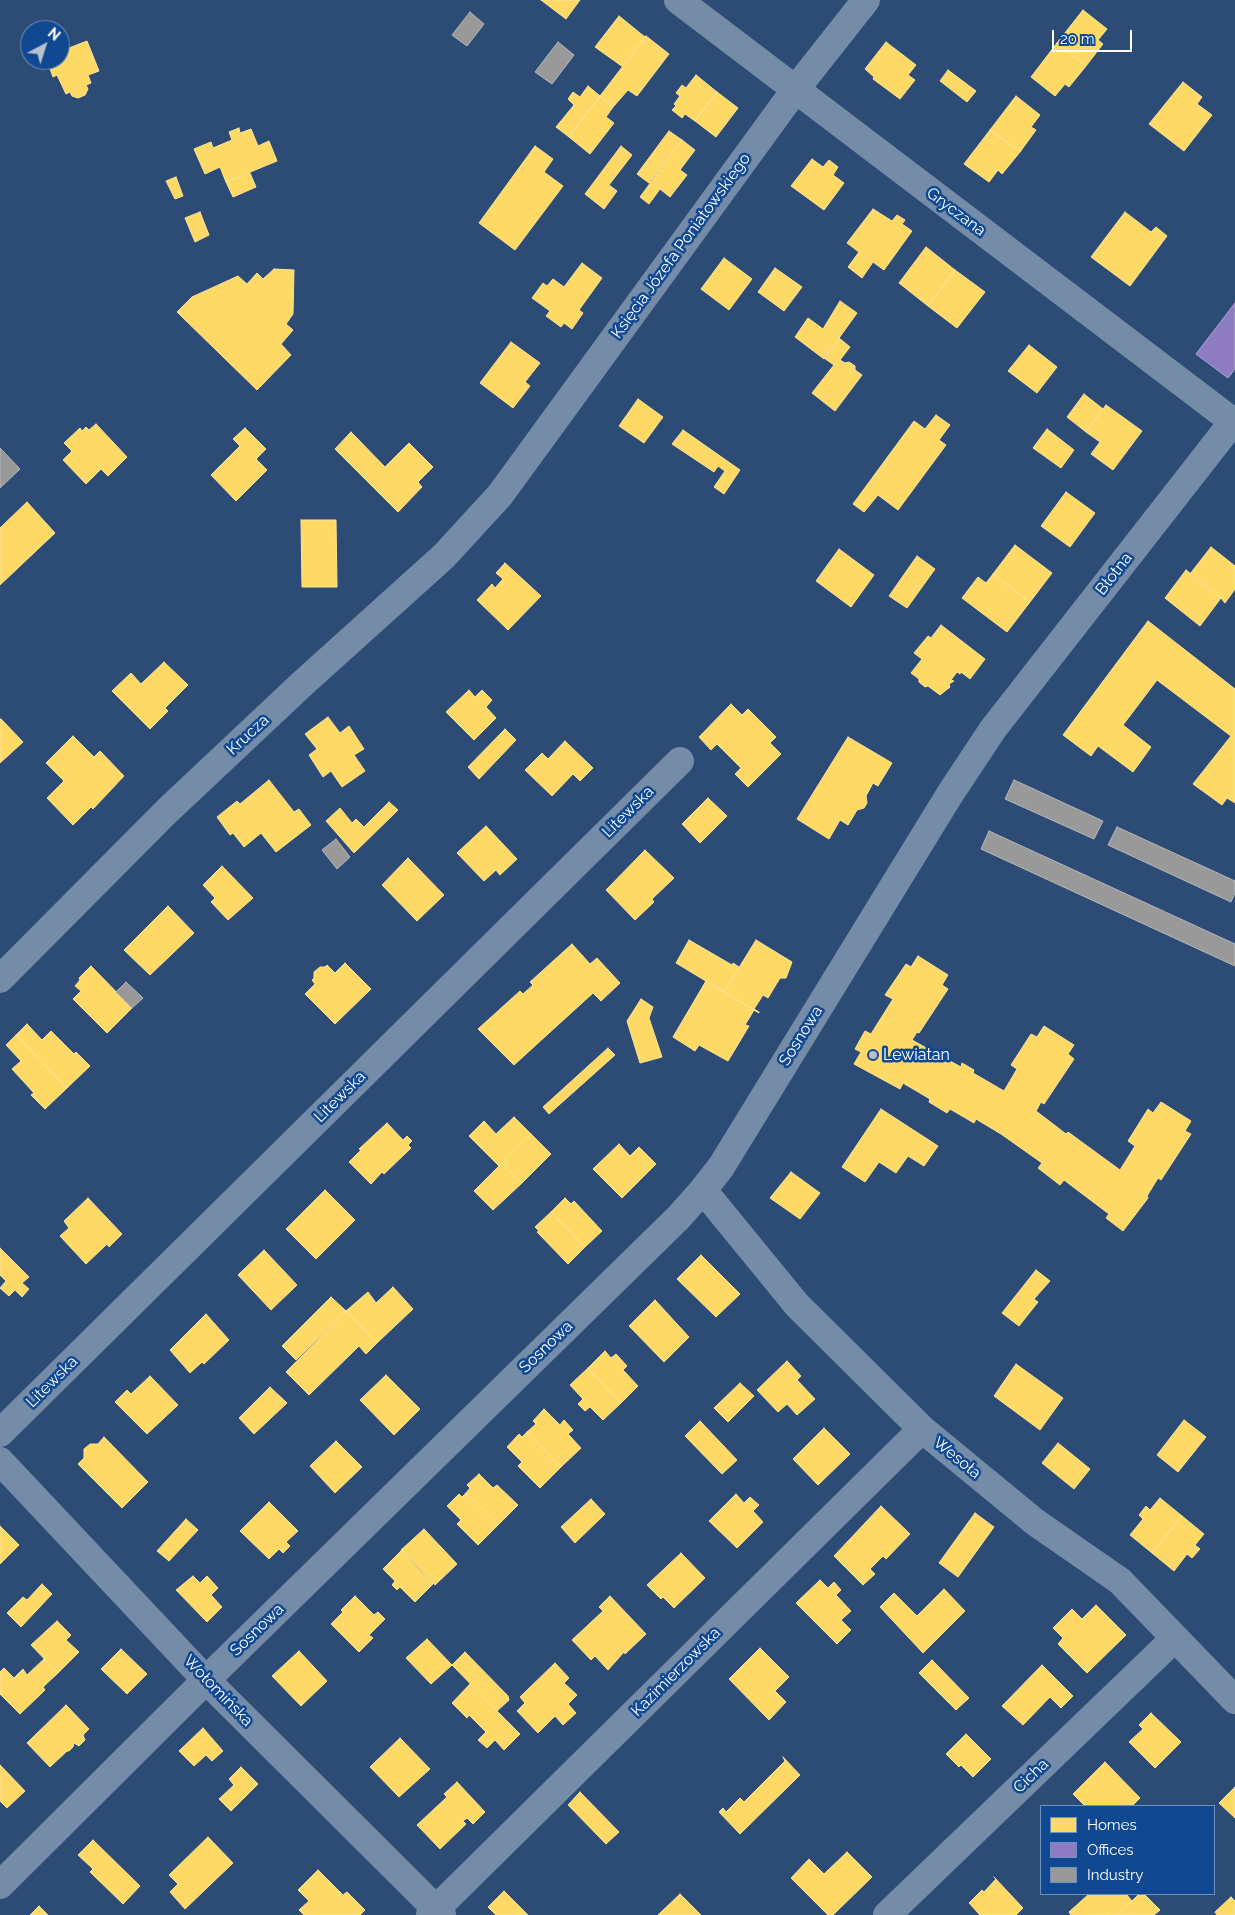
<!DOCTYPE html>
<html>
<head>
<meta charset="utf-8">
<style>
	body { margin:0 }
	#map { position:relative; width:1235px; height:1915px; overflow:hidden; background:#2d4c75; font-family:Raleway,sans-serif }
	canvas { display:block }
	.legend { position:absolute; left:1040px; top:1805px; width:175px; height:90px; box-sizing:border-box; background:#104892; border:1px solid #7091be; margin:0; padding:6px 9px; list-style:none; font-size:15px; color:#fff }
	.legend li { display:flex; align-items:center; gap:10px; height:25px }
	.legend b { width:25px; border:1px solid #7091be }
	.north { position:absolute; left:20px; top:20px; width:50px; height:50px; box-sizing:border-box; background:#104892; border:1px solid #7091be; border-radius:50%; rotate:40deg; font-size:14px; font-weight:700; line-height:20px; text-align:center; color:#fff }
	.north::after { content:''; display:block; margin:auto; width:18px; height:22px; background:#b6c0cf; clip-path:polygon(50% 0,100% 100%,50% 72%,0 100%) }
	.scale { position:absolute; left:1052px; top:30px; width:80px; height:22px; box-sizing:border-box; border:2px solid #fff; border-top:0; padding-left:6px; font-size:15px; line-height:18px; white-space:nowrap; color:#fff; -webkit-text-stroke:4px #104892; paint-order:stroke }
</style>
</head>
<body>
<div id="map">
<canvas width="1235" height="1915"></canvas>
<ul class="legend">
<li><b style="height:14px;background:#ffd966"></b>Homes</li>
<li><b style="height:14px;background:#8e7cc3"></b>Offices</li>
<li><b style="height:14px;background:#999"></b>Industry</li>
</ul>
<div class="north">N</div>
<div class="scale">20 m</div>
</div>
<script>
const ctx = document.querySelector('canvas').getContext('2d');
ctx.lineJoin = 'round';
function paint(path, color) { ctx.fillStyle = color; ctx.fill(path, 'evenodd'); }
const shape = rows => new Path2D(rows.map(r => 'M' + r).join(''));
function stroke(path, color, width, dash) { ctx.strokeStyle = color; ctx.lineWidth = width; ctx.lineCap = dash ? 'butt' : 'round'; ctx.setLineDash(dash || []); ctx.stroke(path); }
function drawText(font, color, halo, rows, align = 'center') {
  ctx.font = font + ' Raleway,sans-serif'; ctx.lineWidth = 5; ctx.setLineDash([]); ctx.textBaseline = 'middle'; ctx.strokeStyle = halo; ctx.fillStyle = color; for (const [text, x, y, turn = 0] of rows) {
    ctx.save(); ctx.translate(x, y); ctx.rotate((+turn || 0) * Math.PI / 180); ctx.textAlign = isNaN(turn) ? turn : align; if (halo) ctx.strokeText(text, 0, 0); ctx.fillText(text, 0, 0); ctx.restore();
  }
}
const homes = shape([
	[541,0,580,0,566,19,541,0],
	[1083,10,1107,29,1098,40,1103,44,1086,66,1057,43,1083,10],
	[619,16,645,37,623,67,595,47,619,16],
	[646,36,669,54,637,96,628,90,613,107,600,96,646,36],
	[66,41,69,48,87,41,99,71,88,75,91,83,86,85,88,89,85,95,78,98,72,96,70,92,66,94,57,75,53,77,49,66,53,64,51,60,60,60,60,44,66,41],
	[886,42,916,65,908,75,915,80,900,99,873,79,874,77,865,69,886,42],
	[1057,43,1086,66,1069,87,1065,84,1055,96,1031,77,1057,43],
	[948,70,976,91,967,102,940,81,948,70],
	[696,75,717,92,695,121,685,114,682,118,672,110,676,106,674,104,680,96,676,93,682,85,686,88,696,75],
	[1183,82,1202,97,1197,104,1212,115,1184,151,1149,124,1183,82],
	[588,86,600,96,569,137,556,127,574,105,568,99,573,92,580,97,588,86],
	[717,92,738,108,716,137,695,121,717,92],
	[600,96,613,107,606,117,614,123,590,154,569,137,600,96],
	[1016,96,1040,115,1031,127,1036,130,1020,152,990,130,1016,96],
	[239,128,240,133,251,129,258,146,269,141,277,161,226,182,220,167,205,174,194,149,211,142,213,148,232,140,229,132,239,128],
	[990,130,1020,152,1002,174,998,170,989,182,964,164,990,130],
	[669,131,682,140,649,183,637,174,669,131],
	[682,140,695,150,680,170,687,175,670,197,660,189,649,204,640,197,682,140],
	[535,146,553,159,544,172,563,186,515,250,479,223,535,146],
	[621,146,632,155,609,185,617,191,604,209,585,194,621,146],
	[812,159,823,167,829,160,838,167,833,175,844,183,824,210,791,186,812,159],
	[250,173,256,187,233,197,226,182,250,173],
	[176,177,183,196,175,199,166,181,176,177],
	[873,209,892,221,897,215,905,220,902,224,912,231,884,270,873,262,862,278,848,267,859,252,847,243,873,209],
	[200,212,209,235,195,242,185,218,200,212],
	[1125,212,1151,232,1156,227,1167,236,1130,286,1091,257,1125,212],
	[926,247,955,270,928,306,899,283,926,247],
	[724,258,752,279,729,310,701,289,724,258],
	[582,263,602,278,579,310,583,313,572,329,564,323,561,327,546,316,550,311,532,298,543,283,547,286,553,279,564,287,582,263],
	[775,268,802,287,784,311,758,292,775,268],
	[274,269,294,270,293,314,286,324,293,330,281,344,291,355,257,390,177,312,192,297,238,276,247,284,257,273,263,279,274,269],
	[955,270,985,292,957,328,928,306,955,270],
	[840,301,857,313,824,359,795,337,808,318,823,329,840,301],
	[839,338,850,347,840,360,845,363,849,362,855,366,855,370,862,375,835,411,812,393,834,365,824,358,839,338],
	[511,342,540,363,525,382,530,386,513,408,480,383,511,342],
	[1029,345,1057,367,1037,393,1008,371,1029,345],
	[1084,394,1103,409,1086,432,1067,417,1084,394],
	[638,399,663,417,644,443,619,426,638,399],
	[1106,405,1142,431,1113,470,1091,454,1100,442,1086,432,1106,405],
	[936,415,950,425,939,440,946,445,898,510,878,495,864,512,853,504,914,421,925,429,936,415],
	[96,424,127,457,108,476,101,469,86,484,63,460,72,451,64,443,80,428,82,431,86,427,89,430,96,424],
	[245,428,266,449,256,459,267,470,236,501,211,475,240,446,233,439,245,428],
	[1047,429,1074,450,1061,468,1033,448,1047,429],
	[683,430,740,470,724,494,714,487,725,471,718,466,714,472,672,444,683,430],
	[351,432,385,467,409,443,433,467,418,482,422,487,398,512,335,449,351,432],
	[1066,492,1095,513,1070,547,1041,526,1066,492],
	[27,502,55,533,0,585,0,528,27,502],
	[301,520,336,520,337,587,302,587,301,520],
	[1015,545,1052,573,1030,602,993,574,1015,545],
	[1211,547,1235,566,1235,589,1225,603,1221,598,1190,574,1211,547],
	[839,549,874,575,851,607,816,581,839,549],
	[917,556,935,569,907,608,889,596,917,556],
	[505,563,541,596,508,630,477,600,492,584,495,588,503,579,496,573,505,563],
	[1186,570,1221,598,1200,626,1165,598,1186,570],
	[993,574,1030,602,1007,632,962,598,978,577,986,583,993,574],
	[1148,621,1235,689,1235,803,1227,798,1222,805,1193,784,1231,736,1157,680,1123,725,1151,747,1133,772,1098,746,1091,756,1063,735,1148,621],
	[941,625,985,659,970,679,961,672,960,674,957,672,951,680,954,681,949,684,950,687,940,695,928,686,925,687,919,682,919,679,911,673,922,659,914,653,928,636,931,638,941,625],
	[164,662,188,685,165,708,168,711,150,729,112,691,131,673,141,684,164,662],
	[469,690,475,697,482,690,492,700,486,707,496,718,474,740,446,712,469,690],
	[731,704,742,715,748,709,776,737,770,743,781,754,748,787,735,774,741,768,717,744,711,750,699,737,731,704],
	[328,717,340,733,349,726,364,749,354,755,365,771,342,787,331,771,323,777,309,755,317,749,305,734,328,717],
	[1,719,23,742,0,763,0,720,1,719],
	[505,729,516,740,479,779,468,767,505,729],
	[73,736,94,757,100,751,124,776,93,809,91,807,73,825,47,798,64,781,46,763,73,736],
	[848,737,892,763,878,786,873,783,866,796,867,803,864,808,857,810,848,825,840,820,829,839,797,819,848,737],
	[565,741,593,768,580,781,573,774,552,796,525,770,542,753,548,759,565,741],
	[269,780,294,812,299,809,311,825,276,852,261,833,244,847,233,833,230,835,217,817,237,801,240,804,269,780],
	[708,798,727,816,700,843,682,824,708,798],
	[389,802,398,810,354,853,326,821,340,808,352,823,356,819,364,827,389,802],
	[486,826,517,859,500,875,496,870,484,881,457,853,486,826],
	[645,850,674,878,652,899,654,902,635,920,606,890,645,850],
	[408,858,444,895,417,921,382,885,408,858],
	[222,866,253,898,228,920,211,902,215,898,203,885,222,866],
	[168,906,194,933,150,975,124,950,168,906],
	[689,940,732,965,733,963,739,967,724,992,676,963,689,940],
	[756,940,792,962,786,978,780,978,768,998,763,995,754,1009,759,1012,759,1013,724,992,756,940],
	[572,944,590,964,597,958,620,983,601,1001,593,993,514,1065,478,1029,520,991,523,994,533,985,530,982,572,944],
	[918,956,948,975,942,985,948,989,919,1033,917,1032,912,1040,961,1067,962,1063,974,1070,973,1073,1004,1091,1017,1069,1011,1065,1031,1034,1037,1037,1044,1026,1074,1045,1068,1054,1074,1059,1044,1104,1041,1102,1036,1111,1066,1134,1068,1132,1120,1170,1135,1146,1128,1141,1148,1109,1153,1113,1161,1102,1191,1121,1185,1131,1191,1134,1161,1180,1158,1178,1147,1196,1148,1198,1123,1231,1106,1218,1109,1214,1064,1180,1060,1185,1038,1168,1042,1163,1001,1134,976,1119,974,1123,950,1109,947,1113,929,1102,930,1099,903,1083,900,1089,854,1064,861,1052,855,1049,865,1031,871,1034,893,999,885,995,906,964,911,967,918,956],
	[345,963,371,989,335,1024,305,994,315,984,312,980,314,978,314,972,320,967,325,967,327,965,335,973,345,963],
	[91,966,132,1008,107,1033,73,999,81,991,75,986,80,980,79,978,91,966],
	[706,981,754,1010,745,1025,749,1026,728,1061,699,1045,695,1051,673,1037,706,981],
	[641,999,653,1007,649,1018,662,1057,640,1063,627,1021,641,999],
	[27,1024,42,1040,51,1031,74,1054,76,1052,90,1066,67,1088,16,1035,27,1024],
	[16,1035,67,1088,45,1109,31,1095,34,1093,12,1069,21,1061,6,1045,16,1035],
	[608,1048,615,1055,549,1114,543,1107,608,1048],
	[881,1109,938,1146,924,1166,908,1156,896,1173,879,1162,865,1182,842,1167,881,1109],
	[514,1117,531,1134,499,1166,469,1136,484,1121,496,1134,514,1117],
	[387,1123,403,1140,407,1136,412,1141,408,1145,411,1148,384,1174,382,1172,371,1184,349,1162,361,1150,359,1149,387,1123],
	[531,1134,551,1154,522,1183,502,1163,531,1134],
	[619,1144,630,1156,639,1147,656,1164,622,1198,593,1169,619,1144],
	[502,1163,522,1183,493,1210,474,1191,502,1163],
	[791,1172,820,1193,800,1219,770,1198,791,1172],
	[325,1190,355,1220,316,1259,286,1229,325,1190],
	[88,1198,122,1234,109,1247,107,1244,86,1264,60,1236,69,1228,64,1221,88,1198],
	[565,1198,571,1204,574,1201,602,1231,585,1247,551,1212,565,1198],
	[551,1212,585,1247,568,1264,537,1232,539,1231,535,1227,551,1212],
	[0,1248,29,1277,22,1283,29,1289,22,1297,15,1290,9,1296,0,1288,6,1281,0,1275,0,1248],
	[264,1250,297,1285,271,1310,238,1275,264,1250],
	[701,1255,740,1294,716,1317,677,1279,701,1255],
	[1036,1270,1050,1281,1034,1299,1038,1302,1019,1326,1002,1313,1036,1270],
	[393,1287,413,1309,377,1343,346,1311,368,1292,376,1303,393,1287],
	[331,1297,346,1311,296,1360,282,1346,331,1297],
	[655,1300,689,1337,664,1362,629,1326,655,1300],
	[346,1311,377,1343,366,1354,359,1346,309,1395,286,1372,346,1311],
	[206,1314,229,1340,204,1364,202,1362,190,1373,170,1350,206,1314],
	[605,1351,611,1358,616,1354,627,1366,623,1370,638,1386,621,1403,588,1368,605,1351],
	[787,1361,801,1376,797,1380,815,1399,797,1415,787,1404,778,1412,757,1390,787,1361],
	[1016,1364,1063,1398,1040,1430,994,1396,1016,1364],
	[588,1368,621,1403,603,1420,590,1407,585,1411,578,1404,583,1399,570,1385,588,1368],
	[386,1375,420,1409,394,1435,360,1400,386,1375],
	[150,1376,178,1405,147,1434,115,1402,127,1390,131,1394,150,1376],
	[740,1383,754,1396,728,1422,714,1408,740,1383],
	[270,1387,287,1403,254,1434,239,1418,270,1387],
	[544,1409,560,1425,564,1420,573,1430,568,1434,581,1448,561,1467,527,1432,536,1424,533,1421,544,1409],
	[1184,1420,1206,1437,1178,1472,1157,1455,1184,1420],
	[700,1421,737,1460,722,1474,685,1436,700,1421],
	[824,1428,850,1454,818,1485,793,1459,824,1428],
	[527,1432,561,1467,540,1488,518,1466,522,1462,507,1447,519,1434,522,1437,527,1432],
	[104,1437,148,1482,122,1508,78,1464,84,1458,84,1449,90,1444,98,1444,104,1437],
	[336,1441,362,1467,335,1493,310,1466,336,1441],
	[1058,1443,1090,1469,1074,1489,1042,1463,1058,1443],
	[479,1474,493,1488,497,1485,518,1505,498,1525,466,1493,470,1488,467,1485,479,1474],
	[466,1493,498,1525,478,1545,457,1524,461,1520,447,1506,459,1494,462,1497,466,1493],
	[736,1494,744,1503,750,1497,759,1505,753,1511,763,1522,737,1548,709,1521,736,1494],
	[1160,1498,1182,1516,1152,1553,1130,1535,1143,1519,1139,1515,1146,1506,1150,1510,1160,1498],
	[591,1499,605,1514,575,1543,561,1527,591,1499],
	[269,1502,298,1531,286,1542,290,1546,283,1553,279,1549,269,1559,240,1531,269,1502],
	[881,1506,910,1534,886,1559,883,1556,870,1569,875,1574,863,1585,834,1556,881,1506],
	[975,1513,994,1527,958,1577,939,1563,975,1513],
	[1182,1516,1204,1534,1195,1545,1200,1549,1192,1558,1187,1554,1174,1571,1152,1553,1182,1516],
	[186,1519,198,1530,169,1561,157,1551,186,1519],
	[0,1526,19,1545,0,1564,0,1526],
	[424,1529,457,1564,435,1585,401,1550,424,1529],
	[401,1551,433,1584,415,1602,400,1587,397,1590,392,1585,395,1581,383,1569,401,1551],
	[681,1553,705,1578,674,1608,663,1597,661,1599,647,1585,681,1553],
	[193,1576,200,1583,207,1576,218,1588,211,1595,222,1607,207,1622,176,1590,193,1576],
	[820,1580,828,1588,834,1582,841,1590,836,1595,851,1611,841,1620,851,1630,837,1644,796,1603,820,1580],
	[42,1584,52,1594,21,1627,7,1613,23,1597,27,1600,42,1584],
	[944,1589,965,1611,923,1653,880,1607,894,1593,917,1616,944,1589],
	[355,1596,374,1615,378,1612,385,1619,369,1635,373,1638,359,1652,331,1624,343,1612,341,1610,355,1596],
	[610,1596,646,1634,625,1654,624,1652,608,1670,595,1656,591,1660,572,1640,603,1611,599,1607,610,1596],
	[1096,1605,1126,1635,1087,1673,1058,1644,1063,1638,1053,1628,1072,1609,1082,1619,1096,1605],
	[57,1621,71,1635,66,1640,79,1652,58,1673,31,1645,57,1621],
	[427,1639,452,1665,431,1684,406,1658,427,1639],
	[760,1648,789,1677,775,1691,786,1702,769,1720,729,1679,760,1648],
	[121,1649,147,1674,127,1694,101,1669,121,1649],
	[299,1651,327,1681,301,1706,272,1676,299,1651],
	[465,1652,508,1696,509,1700,497,1711,452,1665,465,1652],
	[44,1659,58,1673,43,1687,45,1690,20,1714,0,1694,0,1672,4,1668,14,1678,23,1669,27,1675,44,1659],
	[932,1660,969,1698,956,1710,919,1673,932,1660],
	[555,1663,569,1678,564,1683,577,1695,568,1704,576,1713,563,1725,555,1716,538,1733,517,1711,525,1703,520,1697,555,1663],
	[1042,1665,1073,1696,1061,1708,1050,1697,1023,1725,1002,1706,1042,1665],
	[470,1684,520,1734,504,1750,495,1740,487,1748,478,1740,486,1732,469,1715,467,1718,452,1703,470,1684],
	[66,1705,89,1729,83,1735,85,1740,79,1746,74,1743,73,1747,69,1751,67,1751,50,1767,27,1743,66,1705],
	[1151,1713,1181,1742,1155,1768,1129,1742,1143,1729,1139,1725,1151,1713],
	[203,1728,223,1751,212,1761,206,1755,194,1766,179,1751,203,1728],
	[966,1734,991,1759,973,1777,961,1765,959,1767,946,1754,966,1734],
	[400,1738,430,1769,399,1797,370,1767,400,1738],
	[783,1757,800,1775,740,1834,719,1812,723,1808,726,1812,740,1798,744,1802,785,1761,783,1757],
	[1105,1762,1140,1798,1132,1806,1085,1806,1073,1794,1105,1762],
	[0,1765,25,1791,7,1808,0,1801,0,1765],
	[241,1767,258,1784,231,1811,219,1799,234,1785,229,1779,241,1767],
	[457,1782,485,1812,473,1824,467,1818,463,1821,466,1824,440,1849,417,1825,447,1797,444,1794,457,1782],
	[1235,1787,1235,1818,1219,1803,1235,1787],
	[580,1792,619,1832,606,1844,568,1805,580,1792],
	[208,1837,233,1863,185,1909,170,1892,178,1884,169,1875,208,1837],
	[93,1840,140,1886,123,1904,90,1872,93,1869,78,1855,93,1840],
	[847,1852,872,1877,833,1915,828,1915,791,1878,809,1859,824,1874,847,1852],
	[318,1870,343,1895,347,1892,365,1910,360,1915,304,1915,299,1910,309,1901,298,1890,318,1870],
	[994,1877,1023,1908,1016,1915,980,1915,969,1903,982,1890,984,1892,996,1879,994,1877],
	[504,1891,528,1915,496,1915,488,1907,504,1891],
	[680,1894,701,1915,658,1915,680,1894],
	[1089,1894,1126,1894,1132,1901,1118,1915,1071,1915,1069,1912,1089,1894],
	[1139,1894,1144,1894,1160,1910,1154,1915,1118,1915,1139,1894],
	[1231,1897,1235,1901,1235,1915,1217,1915,1215,1912,1231,1897],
	[39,1906,48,1915,30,1915,39,1906]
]);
const offices = shape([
	[1235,303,1235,369,1228,378,1196,354,1235,303]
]);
const industry = shape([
	[470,12,484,24,467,46,452,35,470,12],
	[558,42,574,55,552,84,535,72,558,42],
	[0,448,20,469,0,488,0,448],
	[1014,780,1103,821,1094,839,1005,799,1014,780],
	[1117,827,1235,881,1235,893,1231,902,1108,845,1117,827],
	[989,831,1235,944,1235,966,981,849,989,831],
	[336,839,350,857,337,869,322,850,336,839],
	[126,982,143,998,132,1008,116,992,126,982]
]);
const street = shape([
	[678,0,1235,423],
	[0,979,167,811,302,684,444,556,500,495,795,90,866,0],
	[703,1190,797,1305,922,1429,1035,1522,1120,1581,1235,1700],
	[0,1433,680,761],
	[0,1461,206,1680,442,1915],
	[0,1885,206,1680,678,1218,703,1190,721,1167,950,794,993,729,1235,419],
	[430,1915,922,1429],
	[887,1915,1175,1638]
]);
const markers = [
	[873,1055,5,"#b6c0cf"]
];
const streetNames = [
	["Gryczana",956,212,37],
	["Księcia Józefa Poniatowskiego",681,246,-54],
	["Błotna",1114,574,-52],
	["Krucza",248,735,-43],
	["Litewska",628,812,-45],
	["Sosnowa",801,1036,-58],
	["Litewska",340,1097,-45],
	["Sosnowa",546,1347,-44],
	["Litewska",52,1382,-45],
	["Wesoła",957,1458,39],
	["Sosnowa",257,1630,-44],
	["Kazimierzowska",676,1672,-45],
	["Wołomińska",218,1691,46],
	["Cicha",1031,1776,-44]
];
const poiNames = [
	["Lewiatan",883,1055]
];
paint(homes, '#ffd966');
stroke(homes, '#ffe494', 1);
paint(offices, '#8e7cc3');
stroke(offices, '#b0a3d5', 1);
paint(industry, '#999');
stroke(industry, '#b8b8b8', 1);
stroke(street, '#758ca8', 28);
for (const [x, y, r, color] of markers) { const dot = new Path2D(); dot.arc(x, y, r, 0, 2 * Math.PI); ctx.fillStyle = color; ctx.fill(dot); stroke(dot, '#104892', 2); }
drawText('16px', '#fff', '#104892', streetNames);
drawText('16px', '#fff', '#104892', poiNames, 'left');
</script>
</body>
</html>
